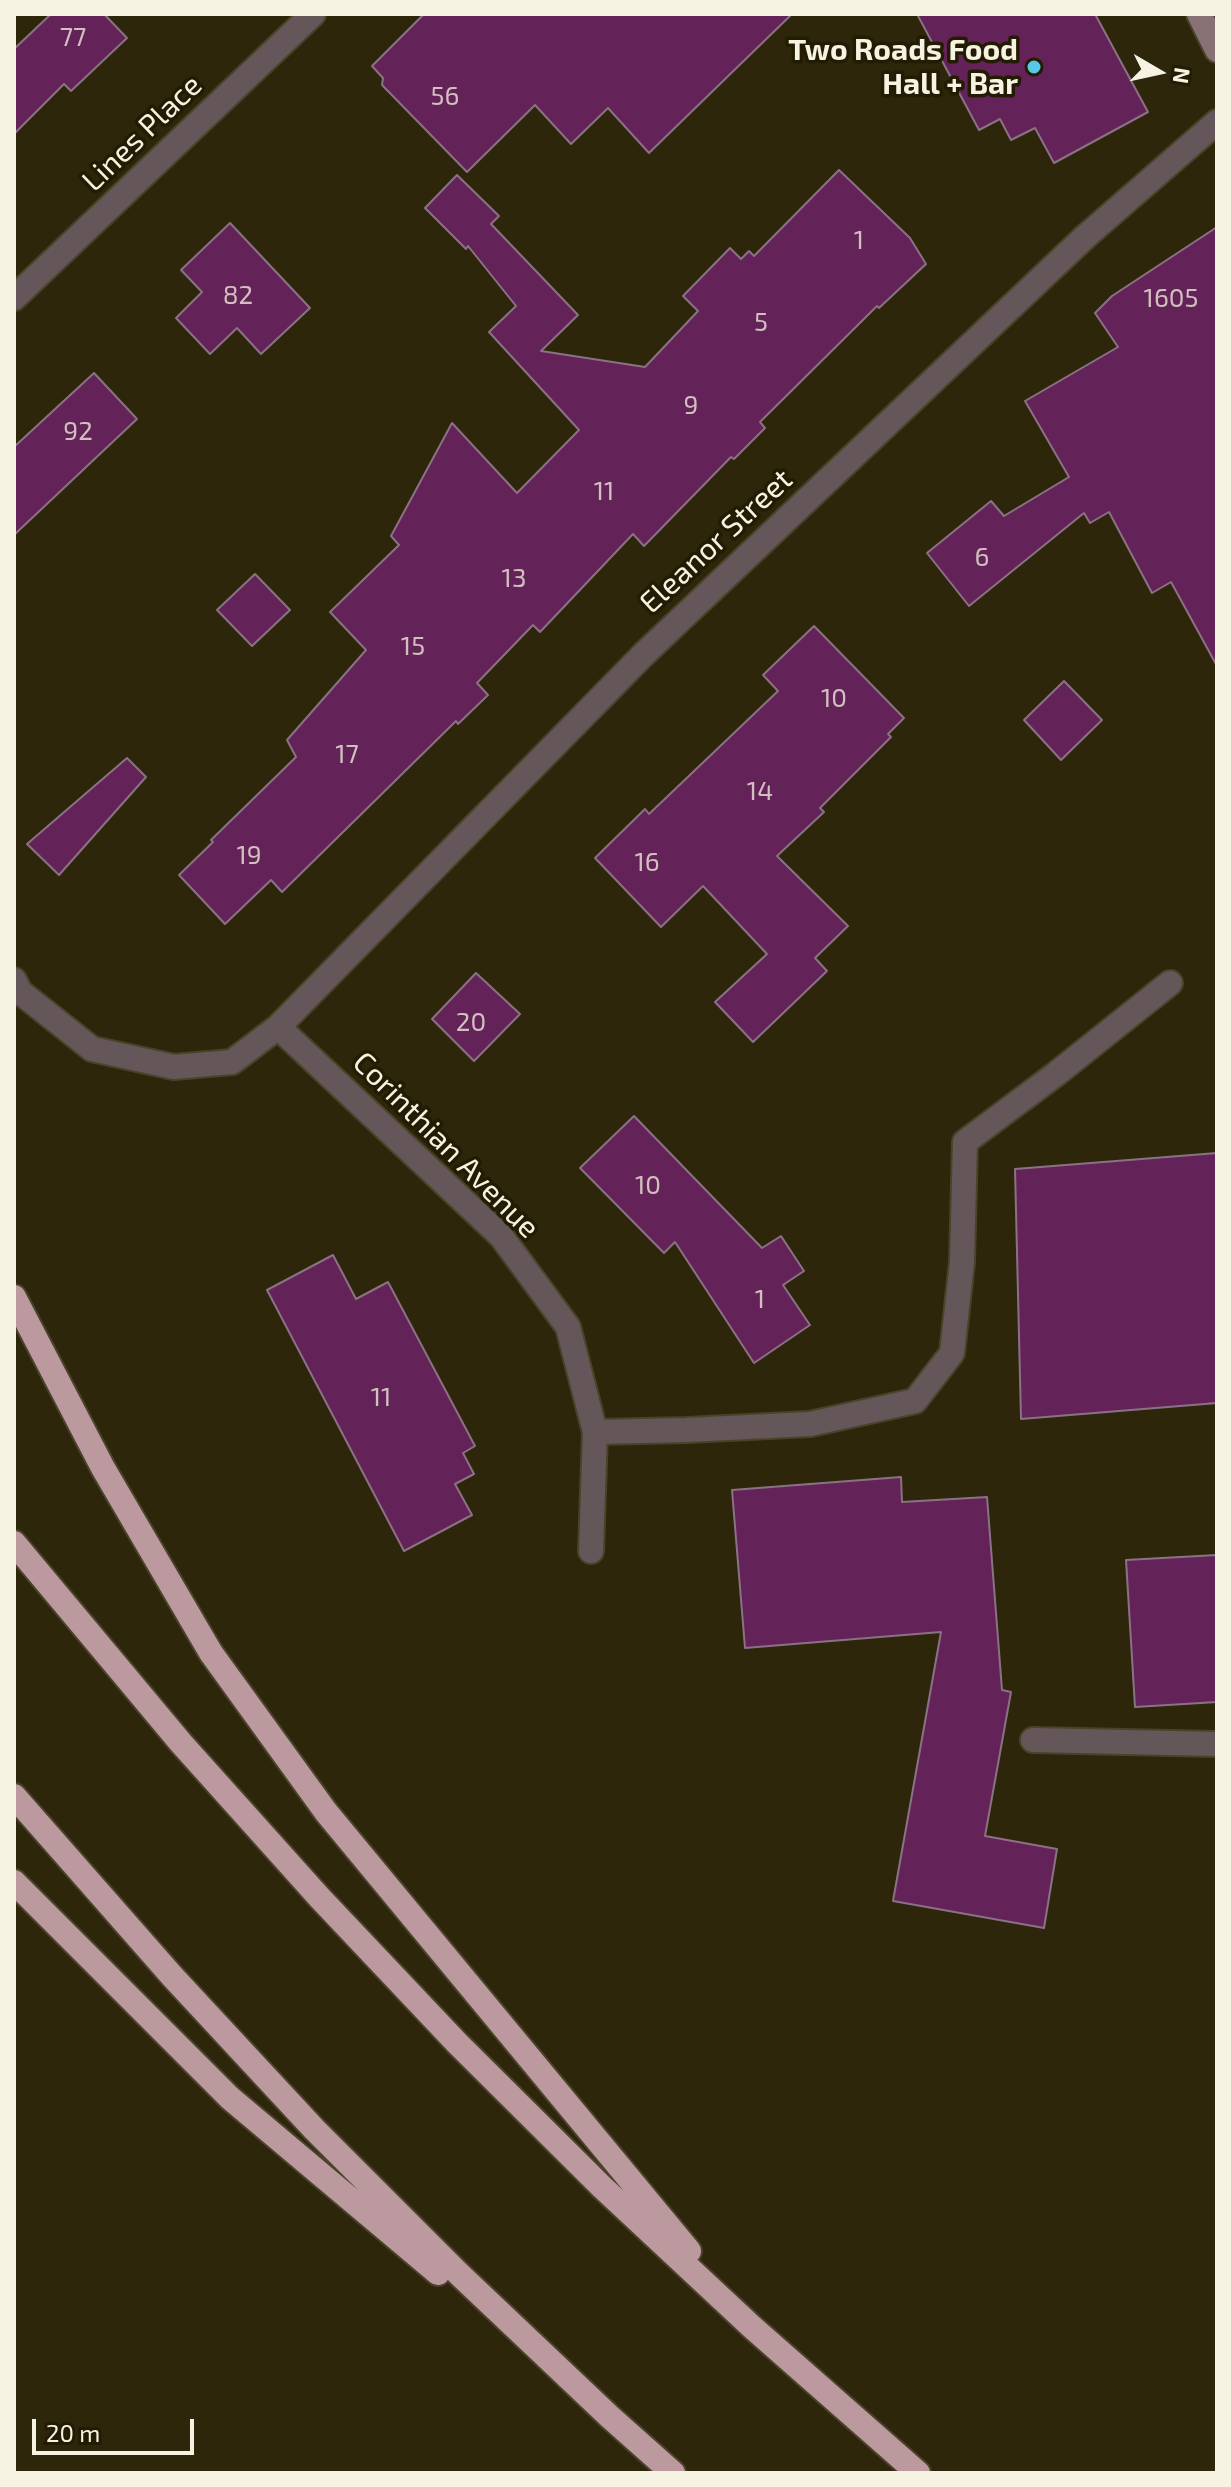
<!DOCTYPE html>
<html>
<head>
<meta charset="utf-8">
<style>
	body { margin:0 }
	#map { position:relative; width:1231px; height:2487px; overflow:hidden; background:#2d260b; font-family:"Exo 2",sans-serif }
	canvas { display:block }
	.frame { position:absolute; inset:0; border:16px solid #f7f3e3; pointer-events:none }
	.north { position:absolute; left:1119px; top:32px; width:80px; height:80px; -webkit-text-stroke:6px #231c02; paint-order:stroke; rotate:99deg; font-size:22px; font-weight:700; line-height:32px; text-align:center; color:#f7f3e3 }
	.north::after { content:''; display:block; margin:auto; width:28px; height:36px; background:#f7f3e3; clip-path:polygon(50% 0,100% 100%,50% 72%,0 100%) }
	.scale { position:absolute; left:32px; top:2419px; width:162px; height:36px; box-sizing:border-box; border:4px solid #f7f3e3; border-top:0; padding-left:10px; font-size:24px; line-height:28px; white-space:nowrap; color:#f7f3e3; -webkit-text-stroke:6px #231c02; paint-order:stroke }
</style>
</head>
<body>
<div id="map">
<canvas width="1231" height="2487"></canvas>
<div class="frame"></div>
<div class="north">N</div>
<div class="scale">20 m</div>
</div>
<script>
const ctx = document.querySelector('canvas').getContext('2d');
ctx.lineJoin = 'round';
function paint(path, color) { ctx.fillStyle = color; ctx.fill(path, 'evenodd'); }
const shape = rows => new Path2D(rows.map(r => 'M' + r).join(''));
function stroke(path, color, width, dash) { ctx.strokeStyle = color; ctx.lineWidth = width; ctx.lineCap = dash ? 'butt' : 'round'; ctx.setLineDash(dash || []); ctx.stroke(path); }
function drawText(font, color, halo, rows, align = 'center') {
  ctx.font = font + ' "Exo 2",sans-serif'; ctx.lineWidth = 7; ctx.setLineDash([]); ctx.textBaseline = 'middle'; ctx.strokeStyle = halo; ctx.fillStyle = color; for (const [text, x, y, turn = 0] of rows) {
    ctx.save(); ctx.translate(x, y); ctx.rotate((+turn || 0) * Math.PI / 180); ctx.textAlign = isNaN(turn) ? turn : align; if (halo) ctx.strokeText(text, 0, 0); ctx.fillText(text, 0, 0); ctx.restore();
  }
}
const building = shape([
	[51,14,104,14,127,38,71,91,64,84,14,134,14,49,51,14],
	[424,14,792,14,649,153,608,108,571,144,535,105,467,172,382,85,383,78,372,66,424,14],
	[917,14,1095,14,1148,112,1054,163,1035,128,1011,140,1000,119,979,130,917,14],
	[839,170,910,238,926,264,879,308,877,306,760,422,765,428,734,459,731,457,644,546,633,534,540,632,533,625,477,683,488,695,458,724,456,721,282,892,271,880,225,924,179,875,213,842,211,840,296,757,287,740,366,650,330,612,399,545,391,536,452,423,517,493,579,430,489,332,516,306,468,246,466,249,425,208,457,175,499,216,491,224,578,315,541,351,645,367,698,311,683,296,730,248,741,259,749,251,754,256,839,170],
	[230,223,310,308,261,354,237,328,210,354,176,318,202,292,181,270,230,223],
	[1217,227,1217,666,1171,582,1152,593,1109,512,1090,523,1084,513,969,606,927,553,991,501,1004,516,1069,477,1025,401,1118,347,1095,313,1112,296,1217,227],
	[94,373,137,419,14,535,14,447,94,373],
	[255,574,290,610,252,646,217,610,255,574],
	[814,626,904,718,888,734,891,737,820,808,824,812,777,856,848,926,815,958,827,971,753,1042,715,1002,767,954,703,886,661,927,595,858,645,809,649,814,778,691,763,675,814,626],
	[1064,681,1102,720,1061,760,1024,720,1064,681],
	[127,758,146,777,59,875,27,844,127,758],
	[476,973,520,1014,474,1061,432,1019,476,973],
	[634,1116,762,1248,781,1236,804,1271,783,1285,810,1325,754,1363,675,1242,664,1253,580,1168,634,1116],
	[1217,1153,1217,1403,1021,1419,1015,1169,1217,1153],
	[333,1255,356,1299,388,1282,475,1446,463,1453,474,1474,455,1484,472,1515,404,1551,267,1290,333,1255],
	[901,1477,902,1502,987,1497,1002,1690,1011,1692,985,1836,1057,1849,1044,1928,893,1901,941,1632,745,1648,732,1490,901,1477],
	[1217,1555,1217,1702,1135,1707,1126,1560,1217,1555]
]);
const service = shape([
	[595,1432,687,1430,810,1424,915,1401,952,1353,962,1262,965,1142,1056,1074,1170,983],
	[1033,1740,1217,1744]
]);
const minor = shape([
	[14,298,313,14],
	[14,980,20,992,92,1049,174,1067,232,1062,278,1027,644,654,1085,237,1217,122],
	[278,1027,501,1236,568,1327,595,1432,591,1551]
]);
const secondary = shape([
	[1199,14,1217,50]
]);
const motorway = shape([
	[14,1297,103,1468,211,1653,326,1812,689,2251],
	[14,1543,181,1743,319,1897,457,2043,602,2187,752,2327,918,2473],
	[14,1796,172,1976,314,2129,459,2274,610,2417,673,2473],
	[14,1882,230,2098,438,2273]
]);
const markers = [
	[1034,67,8,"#59c8e5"]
];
const numberNames = [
	["77",73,37],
	["56",445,96],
	["1",859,240],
	["82",238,295],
	["1605",1171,298],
	["5",761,322],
	["9",691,405],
	["92",78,431],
	["11",604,491],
	["6",982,557],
	["13",514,578],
	["15",413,646],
	["10",834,698],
	["17",347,754],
	["14",760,791],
	["19",249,855],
	["16",647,862],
	["20",471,1022],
	["10",648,1185],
	["1",760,1299],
	["11",381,1397]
];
const poiNames = [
	["Two Roads Food",1018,50],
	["Hall + Bar",1018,84]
];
const streetNames = [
	["Lines Place",142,133,-44],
	["Eleanor Street",716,541,-43],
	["Corinthian Avenue",446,1145,45]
];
paint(building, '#642358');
stroke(building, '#8b7184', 2);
stroke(service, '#494329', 28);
stroke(minor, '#494329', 28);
stroke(secondary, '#494329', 28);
stroke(motorway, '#494329', 28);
stroke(service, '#655659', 24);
stroke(minor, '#655659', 24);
stroke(secondary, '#887175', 24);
stroke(motorway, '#bc989f', 24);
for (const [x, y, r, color] of markers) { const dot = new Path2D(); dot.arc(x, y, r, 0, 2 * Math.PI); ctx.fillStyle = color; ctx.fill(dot); stroke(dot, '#231c02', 3); }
drawText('26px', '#d2bfc0', null, numberNames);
drawText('bold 30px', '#f7f3e3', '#231c02', poiNames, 'right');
drawText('30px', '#f7f3e3', '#231c02', streetNames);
</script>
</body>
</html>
